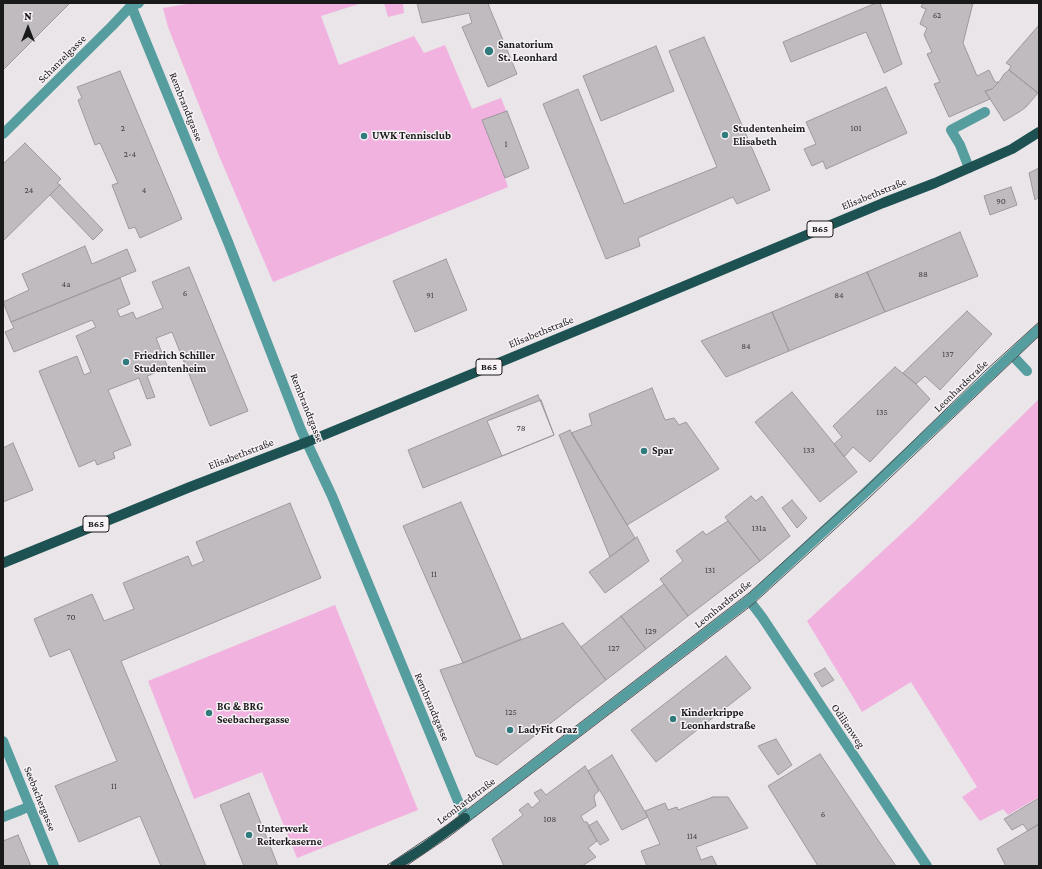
<!DOCTYPE html>
<html>
<head>
<meta charset="utf-8">
<style>
	body { margin:0 }
	#map { position:relative; width:1042px; height:869px; overflow:hidden; background:#eae5e8; font-family:"Crimson Pro",serif }
	canvas { display:block }
	.frame { position:absolute; inset:0; border:4px solid #1b1a1b; pointer-events:none }
	.north { position:absolute; left:8px; top:8px; width:40px; height:40px; -webkit-text-stroke:3px #f7f2f6; paint-order:stroke; rotate:0deg; font-size:11px; font-weight:700; line-height:16px; text-align:center; color:#1b1a1b }
	.north::after { content:''; display:block; margin:auto; width:14px; height:18px; background:#1b1a1b; clip-path:polygon(50% 0,100% 100%,50% 72%,0 100%) }
</style>
</head>
<body>
<div id="map">
<canvas width="1042" height="869"></canvas>
<div class="frame"></div>
<div class="north">N</div>
</div>
<script>
const ctx = document.querySelector('canvas').getContext('2d');
ctx.lineJoin = 'round';
function paint(path, color) { ctx.fillStyle = color; ctx.fill(path, 'evenodd'); }
const shape = rows => new Path2D(rows.map(r => 'M' + r).join(''));
function stroke(path, color, width, dash) { ctx.strokeStyle = color; ctx.lineWidth = width; ctx.lineCap = dash ? 'butt' : 'round'; ctx.setLineDash(dash || []); ctx.stroke(path); }
function drawText(font, color, halo, rows, align = 'center') {
  ctx.font = font + ' "Crimson Pro",serif'; ctx.lineWidth = 3; ctx.setLineDash([]); ctx.textBaseline = 'middle'; ctx.strokeStyle = halo; ctx.fillStyle = color; for (const [text, x, y, turn = 0] of rows) {
    ctx.save(); ctx.translate(x, y); ctx.rotate((+turn || 0) * Math.PI / 180); ctx.textAlign = isNaN(turn) ? turn : align; if (halo) ctx.strokeText(text, 0, 0); ctx.fillText(text, 0, 0); ctx.restore();
  }
}
const green = shape([
	[193,3,362,3,321,16,339,65,414,36,424,53,445,45,472,109,501,98,529,168,505,178,508,187,273,282,220,158,168,27,163,8],
	[384,3,403,3,404,13,388,17],
	[1039,399,1039,797,1008,815,1003,809,980,821,962,797,977,787,911,682,862,712,807,621,914,522],
	[335,605,418,810,297,858,262,772,194,799,148,681]
]);
const building = shape([
	[3,3,70,3,3,70,3,3],
	[417,3,495,3,488,4,517,74,488,87,462,27,472,23,469,13,422,23,417,3],
	[876,3,880,3,902,64,884,73,866,32,791,62,783,42,876,3],
	[923,3,973,3,963,43,977,76,989,70,995,82,999,82,992,89,985,91,990,99,949,117,934,84,940,82,927,54,932,52,924,35,927,28,920,24,926,9,921,7,923,3],
	[1039,25,1039,92,1038,93,1009,70,1011,66,1006,63,1039,25],
	[704,37,770,190,737,204,733,197,638,238,640,246,606,259,543,104,578,89,624,204,717,167,669,51,704,37],
	[656,46,674,91,601,121,583,76,656,46],
	[1009,70,1038,93,1026,107,1019,112,1004,121,985,91,992,89,999,82,1004,74,1009,70],
	[120,71,182,219,140,238,135,227,129,229,112,185,118,183,100,143,95,145,78,100,82,98,77,87,120,71],
	[886,87,907,133,826,169,823,161,812,166,804,149,816,144,806,122,886,87],
	[507,111,529,168,505,178,482,120,507,111],
	[25,143,61,179,57,183,60,185,3,241,3,164,25,143],
	[1039,168,1039,197,1035,200,1029,173,1039,168],
	[60,185,103,230,93,240,50,195,60,185],
	[1011,187,1017,205,990,215,984,196,1011,187],
	[960,232,978,276,885,312,867,272,960,232],
	[85,246,92,264,127,249,136,271,11,322,3,302,29,290,22,274,85,246],
	[446,259,467,310,415,332,393,281,446,259],
	[189,267,248,411,210,426,172,332,156,338,168,368,147,376,155,397,147,399,139,378,108,390,131,445,113,452,115,458,97,465,95,460,79,467,39,371,77,356,84,375,91,372,76,336,96,327,92,320,14,352,5,332,14,328,11,322,120,278,130,304,117,310,120,317,133,312,136,319,163,308,152,282,189,267],
	[867,272,885,312,789,351,772,312,867,272],
	[967,311,992,334,940,390,925,376,916,384,903,373,967,311],
	[772,312,789,351,726,377,701,341,772,312],
	[895,367,916,384,930,399,870,462,853,447,844,457,834,444,842,437,833,426,895,367],
	[652,388,665,420,674,418,679,425,686,422,719,469,627,525,571,433,592,425,589,414,652,388],
	[792,392,857,472,820,502,755,422,792,392],
	[538,395,554,435,423,488,408,450,538,395],
	[541,400,554,435,502,456,487,421,541,400],
	[570,430,635,538,610,557,559,435,570,430],
	[13,443,33,490,3,502,3,448,13,443],
	[751,496,756,501,762,496,790,536,760,561,725,517,751,496],
	[792,500,807,518,797,528,782,508,792,500],
	[461,502,521,639,463,663,403,526,461,502],
	[290,503,321,578,121,661,206,866,161,866,140,816,79,842,55,786,117,761,70,649,50,657,34,619,92,594,104,621,134,609,123,583,188,556,192,566,204,561,196,542,290,503],
	[728,521,760,561,688,616,660,579,683,561,676,551,703,531,706,535,728,521],
	[637,537,649,561,605,593,589,572,637,537],
	[664,584,688,616,646,649,621,616,664,584],
	[621,616,646,649,606,680,581,647,621,616],
	[563,623,606,680,497,765,476,756,440,670,463,663,563,623],
	[726,656,751,688,656,762,631,730,726,656],
	[825,668,834,680,822,687,814,674,825,668],
	[776,739,792,765,778,775,758,746,776,739],
	[820,754,880,843,896,866,818,866,768,786,820,754],
	[612,755,648,817,622,830,605,799,588,771,612,755],
	[585,766,599,791,595,794,594,798,596,806,581,816,584,822,587,822,597,841,588,848,596,857,582,866,504,866,492,839,523,815,519,810,528,803,532,808,540,801,534,793,541,789,546,795,585,766],
	[249,793,278,866,244,866,220,805,249,793],
	[713,797,728,797,748,828,696,847,701,860,712,856,717,866,647,866,641,851,660,844,645,811,665,803,668,810,677,807,678,810,713,797],
	[1039,798,1039,824,1028,831,1023,824,1012,830,1004,819,1039,798],
	[597,821,609,840,600,845,588,826,597,821],
	[1039,824,1039,866,1006,866,997,849,1039,824],
	[18,835,31,866,3,866,3,841,18,835]
]);
const minor = shape([
	[130,3,228,242,301,430,332,496,465,818,749,600,864,494,989,376,1039,329],
	[3,134,112,26,131,6,139,3],
	[969,168,960,145,951,130,985,112],
	[1012,355,1027,371],
	[749,600,762,617,927,866],
	[3,741,54,866],
	[3,817,21,810,30,806]
]);
const major = shape([
	[3,563,190,487,307,442,629,309,883,203,935,183,1012,149,1039,132],
	[395,866,422,849,447,831,465,818]
]);
const tram = shape([
	[386,866,447,825,749,593,865,488,985,371,1039,322],
	[406,866,450,836,752,605,868,499,1039,336]
]);
const markers = [
	[489,51,5,"#317b7c"],
	[725,135,4,"#317b7c"],
	[364,136,4,"#317b7c"],
	[126,362,4,"#317b7c"],
	[644,451,4,"#317b7c"],
	[209,713,4,"#317b7c"],
	[673,719,4,"#317b7c"],
	[510,730,4,"#317b7c"],
	[249,835,4,"#317b7c"]
];
const numberNames = [
	["62",937,15],
	["2",123,128],
	["101",856,128],
	["1",506,144],
	["2-4",130,154],
	["24",29,190],
	["4",144,190],
	["90",1001,201],
	["88",923,274],
	["4a",66,284],
	["6",185,293],
	["91",430,295],
	["84",839,295],
	["84",746,346],
	["137",948,354],
	["135",882,412],
	["78",521,428],
	["133",809,450],
	["131a",759,528],
	["131",710,570],
	["11",434,574],
	["70",71,617],
	["129",651,631],
	["127",614,648],
	["125",511,712],
	["11",114,786],
	["6",823,814],
	["108",550,819],
	["114",692,836]
];
const shields = [
	[820,229,26],
	[489,367,26],
	[96,524,26]
];
const shieldNames = [
	["B65",820,229],
	["B65",489,367],
	["B65",96,524]
];
const poiNames = [
	["Sanatorium",498,45],
	["St. Leonhard",498,58],
	["Studentenheim",733,129],
	["Elisabeth",733,142],
	["UWK Tennisclub",372,136],
	["Friedrich Schiller",134,356],
	["Studentenheim",134,369],
	["Spar",652,451],
	["BG & BRG",217,707],
	["Seebachergasse",217,720],
	["Kinderkrippe",681,713],
	["Leonhardstraße",681,726],
	["LadyFit Graz",518,730],
	["Unterwerk",257,829],
	["Reiterkaserne",257,842]
];
const streetNames = [
	["Schanzelgasse",62,59,-45],
	["Rembrandtgasse",186,107,68],
	["Elisabethstraße",874,194,-22],
	["Elisabethstraße",541,332,-22],
	["Leonhardstraße",961,386,-44],
	["Rembrandtgasse",307,408,68],
	["Elisabethstraße",241,454,-21],
	["Leonhardstraße",723,604,-39],
	["Rembrandtgasse",432,707,67],
	["Odilienweg",848,726,56],
	["Seebachergasse",40,799,68],
	["Leonhardstraße",466,801,-37]
];
paint(green, '#f1b2e0');
paint(building, '#c0bbbe');
stroke(building, '#9d999c', 1);
stroke(minor, '#559d9e', 10);
stroke(major, '#1e5252', 10);
stroke(tram, '#535153', 1);
for (const [x, y, r, color] of markers) { const dot = new Path2D(); dot.arc(x, y, r, 0, 2 * Math.PI); ctx.fillStyle = color; ctx.fill(dot); stroke(dot, '#f7f2f6', 1.5); }
drawText('9px', '#444244', null, numberNames);
for (const [x, y, w] of shields) { const box = new Path2D(); box.roundRect(x - w / 2, y - 8, w, 16, 3); ctx.fillStyle = '#f7f2f6'; ctx.fill(box); stroke(box, '#1b1a1b', 1); }
drawText('bold 10px', '#1b1a1b', null, shieldNames);
drawText('bold 11px', '#1b1a1b', '#f7f2f6', poiNames, 'left');
drawText('11px', '#1b1a1b', '#f7f2f6', streetNames);
</script>
</body>
</html>
